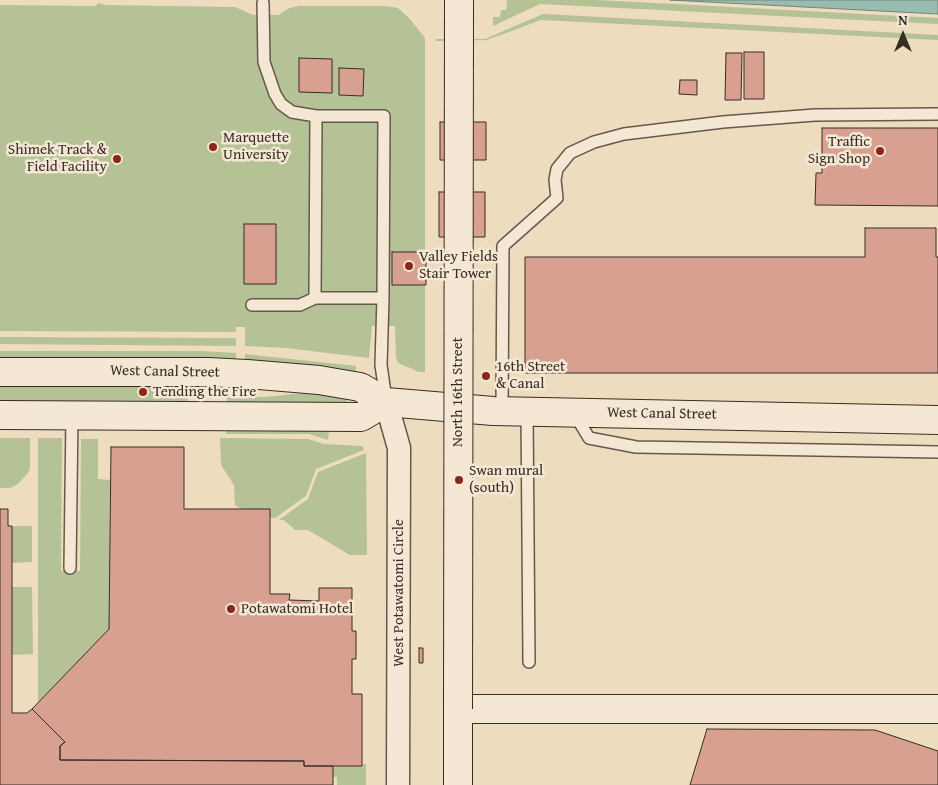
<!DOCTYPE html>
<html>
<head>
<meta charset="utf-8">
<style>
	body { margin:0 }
	#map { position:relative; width:938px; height:785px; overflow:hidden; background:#eedcbe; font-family:"Gentium Book Plus",serif }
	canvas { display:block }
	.north { position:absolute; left:878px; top:10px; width:50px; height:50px; -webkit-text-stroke:4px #f4e8d5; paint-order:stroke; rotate:0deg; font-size:14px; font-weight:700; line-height:20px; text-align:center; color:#382d26 }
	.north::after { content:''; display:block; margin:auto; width:18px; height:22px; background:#382d26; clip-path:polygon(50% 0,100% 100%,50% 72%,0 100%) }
</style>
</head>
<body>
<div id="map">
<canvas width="938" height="785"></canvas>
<div class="north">N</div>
</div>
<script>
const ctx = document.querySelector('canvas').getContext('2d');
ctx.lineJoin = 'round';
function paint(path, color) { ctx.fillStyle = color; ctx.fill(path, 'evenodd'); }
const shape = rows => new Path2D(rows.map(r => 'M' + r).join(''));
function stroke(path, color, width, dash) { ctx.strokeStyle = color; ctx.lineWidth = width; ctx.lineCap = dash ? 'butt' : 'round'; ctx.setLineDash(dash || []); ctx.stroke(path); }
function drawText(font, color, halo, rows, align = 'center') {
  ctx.font = font + ' "Gentium Book Plus",serif'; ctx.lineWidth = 5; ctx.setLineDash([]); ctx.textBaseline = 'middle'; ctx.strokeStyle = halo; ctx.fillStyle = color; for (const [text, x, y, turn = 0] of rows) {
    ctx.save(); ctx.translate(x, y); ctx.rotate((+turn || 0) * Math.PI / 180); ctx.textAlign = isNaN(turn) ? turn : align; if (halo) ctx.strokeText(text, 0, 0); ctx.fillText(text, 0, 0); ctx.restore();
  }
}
const green = shape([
	[507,0,598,0,938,18,938,24,540,4,493,26,493,17,500,17,501,10,506,10],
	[98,3,105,5,235,7,253,15,279,15,287,9,298,6,386,6,398,8,409,18,425,38,425,372,419,372,398,363,396,357,395,326,372,326,369,358,286,348,245,346,245,327,236,327,236,332,0,331,0,5,96,6],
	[543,14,938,35,938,40,541,20,487,40,436,41,436,39,485,39],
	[0,337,236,338,236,346,0,344],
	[0,351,202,351,236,353,236,359,194,357,0,357],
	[245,354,356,366,356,372,245,359],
	[0,383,190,383,193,389,187,401,0,401],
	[313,392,347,396,347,402,227,402,227,397,265,397],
	[226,429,329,429,328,440,309,434,226,434],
	[0,438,30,438,30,468,28,473,18,484,10,488,0,488],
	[38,438,62,438,61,571,80,571,81,439,98,439,98,479,110,480,109,629,38,703],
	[220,438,308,439,324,444,362,446,364,450,316,469,306,496,275,518,253,517,235,505,234,485,221,465],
	[366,453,367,555,350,555,308,530,295,530,284,520,279,520,308,499,318,472],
	[12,526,32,526,32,562,12,563],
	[12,587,32,587,33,654,12,655],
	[366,764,366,785,337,785,337,777,333,777,333,766]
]);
const water = shape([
	[670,0,938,0,938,14,670,0]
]);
const building = shape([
	[744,52,764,52,764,99,744,99,744,52],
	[726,53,742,53,741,100,725,100,726,53],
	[299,58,332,59,332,93,299,92,299,58],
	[339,68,364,69,363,96,339,95,339,68],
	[680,80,697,80,697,95,679,94,680,80],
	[440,122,486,122,486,160,440,160,440,122],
	[822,128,938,128,938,206,815,205,816,173,822,173,822,128],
	[439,192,485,192,485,237,439,237,439,192],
	[244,224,276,224,276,284,244,284,244,224],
	[865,228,936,228,936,257,938,257,938,373,525,373,525,257,865,257,865,228],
	[392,252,426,252,426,285,392,285,392,252],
	[111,447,184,447,184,509,270,509,270,594,290,594,289,600,319,601,319,588,352,588,352,631,356,631,356,659,352,659,352,694,362,694,362,766,304,766,304,761,60,760,60,746,65,742,32,709,109,629,111,447],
	[0,509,8,509,8,526,12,526,12,713,27,713,32,709,65,742,60,746,60,760,304,761,304,766,333,766,333,785,0,785,0,509],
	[419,648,423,648,423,663,419,663,419,648],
	[707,729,875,730,938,751,938,785,690,785,707,729]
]);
const lane = shape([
	[263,3,264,62,275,94,281,104,292,112,316,116],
	[316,116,384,116,383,298,315,298,316,116],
	[383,298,381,365,386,400],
	[252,305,300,305,315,298],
	[502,411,503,246,557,198,555,180,557,169,570,153,594,142,624,134,723,122,815,115,938,114],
	[527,411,529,662],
	[574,413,589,438,636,447,938,452],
	[70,568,72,415]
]);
const street = shape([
	[386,402,399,448,398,785]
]);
const secondary = shape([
	[0,372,208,372,247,374,319,380,360,387,386,402,493,411,938,420],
	[0,415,361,417,386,402],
	[458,785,458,709,938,709]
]);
const secondaryBridge = shape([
	[458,709,459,0]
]);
const markers = [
	[213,147,5,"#8f2418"],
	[880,151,5,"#8f2418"],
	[117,159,5,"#8f2418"],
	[409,266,5,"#8f2418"],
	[486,376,5,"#8f2418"],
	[143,392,5,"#8f2418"],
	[459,480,5,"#8f2418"],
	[231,609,5,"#8f2418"]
];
const poiNames = [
	["Marquette",223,138],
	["University",223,155],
	["Traffic",870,142,"right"],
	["Sign Shop",870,159,"right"],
	["Shimek Track &",107,150,"right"],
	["Field Facility",107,167,"right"],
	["Valley Fields",419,257],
	["Stair Tower",419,274],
	["16th Street",496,367],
	["& Canal",496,384],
	["Tending the Fire",153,392],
	["Swan mural",469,471],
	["(south)",469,488],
	["Potawatomi Hotel",241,609]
];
const streetNames = [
	["West Canal Street",165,372,1],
	["North 16th Street",458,392,-90],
	["West Canal Street",662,414,1],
	["West Potawatomi Circle",399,593,-90]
];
paint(green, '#b4c295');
paint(water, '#99bcb0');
stroke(water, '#728379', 1);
paint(building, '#d8a090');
stroke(building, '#382d26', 1);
stroke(lane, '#66594c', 14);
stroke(street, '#66594c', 25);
stroke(secondary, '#382d26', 30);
stroke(lane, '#f4e8d5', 11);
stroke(street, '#f4e8d5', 22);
stroke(secondary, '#f4e8d5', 28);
stroke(secondaryBridge, '#382d26', 30, []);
stroke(secondaryBridge, '#f4e8d5', 28);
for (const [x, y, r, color] of markers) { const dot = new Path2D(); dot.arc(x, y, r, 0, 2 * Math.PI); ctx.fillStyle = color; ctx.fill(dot); stroke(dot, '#f4e8d5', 2); }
drawText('15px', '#382d26', '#f4e8d5', poiNames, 'left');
drawText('15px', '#382d26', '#f4e8d5', streetNames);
</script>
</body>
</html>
